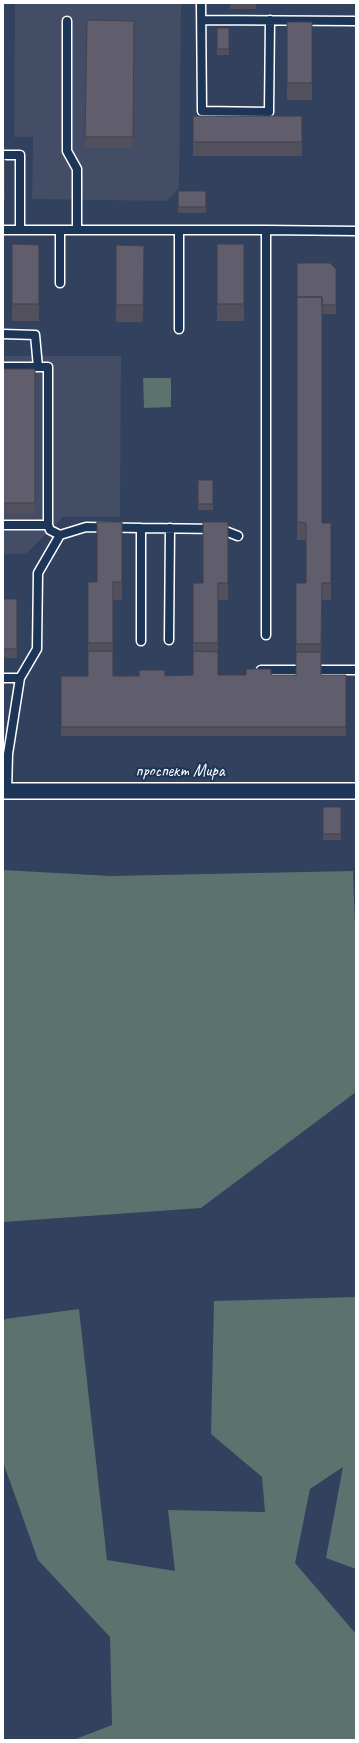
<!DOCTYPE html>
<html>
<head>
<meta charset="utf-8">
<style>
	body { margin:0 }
	#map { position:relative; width:359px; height:1743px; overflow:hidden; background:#31415e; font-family:Caveat,sans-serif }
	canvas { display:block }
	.frame { position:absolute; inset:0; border:4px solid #fff; pointer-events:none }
</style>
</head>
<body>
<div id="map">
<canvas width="359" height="1743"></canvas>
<div class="frame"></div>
</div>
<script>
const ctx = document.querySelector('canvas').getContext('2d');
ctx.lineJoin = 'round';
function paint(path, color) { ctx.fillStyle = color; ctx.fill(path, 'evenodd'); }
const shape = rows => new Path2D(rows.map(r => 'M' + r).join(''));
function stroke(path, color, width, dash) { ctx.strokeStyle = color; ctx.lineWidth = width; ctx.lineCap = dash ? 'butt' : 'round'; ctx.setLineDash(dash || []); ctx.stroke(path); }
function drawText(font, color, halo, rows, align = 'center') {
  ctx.font = font + ' Caveat,sans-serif'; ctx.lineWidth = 4; ctx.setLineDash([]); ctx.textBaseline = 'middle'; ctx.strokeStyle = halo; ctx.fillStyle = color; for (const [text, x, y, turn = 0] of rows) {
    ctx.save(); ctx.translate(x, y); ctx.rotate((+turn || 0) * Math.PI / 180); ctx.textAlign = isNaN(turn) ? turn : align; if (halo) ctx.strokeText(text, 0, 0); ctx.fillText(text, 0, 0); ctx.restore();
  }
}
const built = shape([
	[15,3,181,3,179,188,167,201,32,199,33,137,14,137],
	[3,356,121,356,120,517,63,517,26,554,3,554]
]);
const green = shape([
	[143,378,171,378,171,407,144,408],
	[3,870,110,876,353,871,356,953,356,1092,201,1208,3,1222],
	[356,1297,356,1569,326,1558,343,1467,310,1489,295,1563,356,1634,356,1740,73,1740,112,1725,110,1637,38,1560,3,1462,3,1323,5,1319,79,1309,107,1560,175,1571,168,1510,265,1512,262,1477,211,1434,214,1301]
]);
const lane = shape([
	[201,3,202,111,269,112,270,20],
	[202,20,356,21],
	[67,21,67,151,77,169,77,230],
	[3,155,20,155,20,230],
	[3,230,266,230],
	[60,230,60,283],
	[179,230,179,329],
	[3,334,35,335,38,367],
	[3,367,48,367,48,525,50,530,60,535],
	[3,525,48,525],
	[141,528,220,529,238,536],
	[266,635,266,230,356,231],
	[169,640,170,528],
	[261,670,296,670],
	[321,670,356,670],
	[3,678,20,678,8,754,7,791],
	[20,678,37,649,38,573,60,535,86,527,141,528,141,641]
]);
const street = shape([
	[3,791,356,791]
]);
const wall = shape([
	[230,3,256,3,256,9,230,9],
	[87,20,134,21,133,148,85,148],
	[287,22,312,22,312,100,287,100],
	[217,28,229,28,229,55,217,55],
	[193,116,302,116,302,156,193,156],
	[3,160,5,160,5,201,3,201],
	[178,191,206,191,206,213,178,213],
	[12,244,39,245,39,321,12,321],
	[217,244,244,244,244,321,217,321],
	[116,245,144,246,143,322,116,322],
	[297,263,336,269,336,314,322,314,322,523,331,523,331,600,322,600,321,675,346,675,346,736,61,736,61,676,88,676,88,582,97,582,122,522,122,600,113,600,113,676,193,675,193,583,203,583,228,522,228,600,218,600,218,675,296,675,296,583,306,583,306,540,297,540],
	[3,369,35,369,35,514,3,514],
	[198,480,213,480,213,510,198,510],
	[3,599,17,599,17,658,3,658],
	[323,807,341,807,341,840,323,840]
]);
const building = shape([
	[87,20,134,21,133,137,85,137,87,20],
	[287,22,312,22,312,83,287,83,287,22],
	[217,28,229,28,229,49,217,49,217,28],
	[193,116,302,116,302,142,193,142,193,116],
	[3,160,5,160,5,186,3,186,3,160],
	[178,191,206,191,206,207,178,207,178,191],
	[12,244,39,245,39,304,12,304,12,244],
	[217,244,244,244,244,304,217,304,217,244],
	[116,245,144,246,143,305,116,305,116,245],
	[297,263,330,263,336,269,336,305,322,305,322,297,297,297,297,263],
	[297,297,322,297,322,523,331,523,331,583,322,583,321,644,296,644,296,583,306,583,306,523,297,522,297,297],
	[3,369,35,369,35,503,3,503,3,369],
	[198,480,213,480,213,504,198,504,198,480],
	[97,522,122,522,122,582,113,582,113,643,88,643,88,582,97,582,97,522],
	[203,522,228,522,228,583,218,583,218,643,193,643,193,583,203,583,203,522],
	[3,599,17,599,17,649,3,649,3,599],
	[88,651,113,651,113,676,139,676,139,670,165,670,165,676,193,675,193,651,218,652,218,675,246,675,246,669,271,669,271,675,296,675,296,652,321,652,321,675,346,675,346,727,61,727,61,676,88,676,88,651],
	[323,807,341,807,341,834,323,834,323,807]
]);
const streetNames = [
	["проспект Мира",180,772]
];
paint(built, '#434d65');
paint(green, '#5b726e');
stroke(lane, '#fff', 11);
stroke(street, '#fff', 18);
stroke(lane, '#1d3557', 8);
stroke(street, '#1d3557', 15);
paint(wall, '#53505e');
paint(building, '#605d6d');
stroke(building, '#43414c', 1);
drawText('17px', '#fff', '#1d3557', streetNames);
</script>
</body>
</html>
